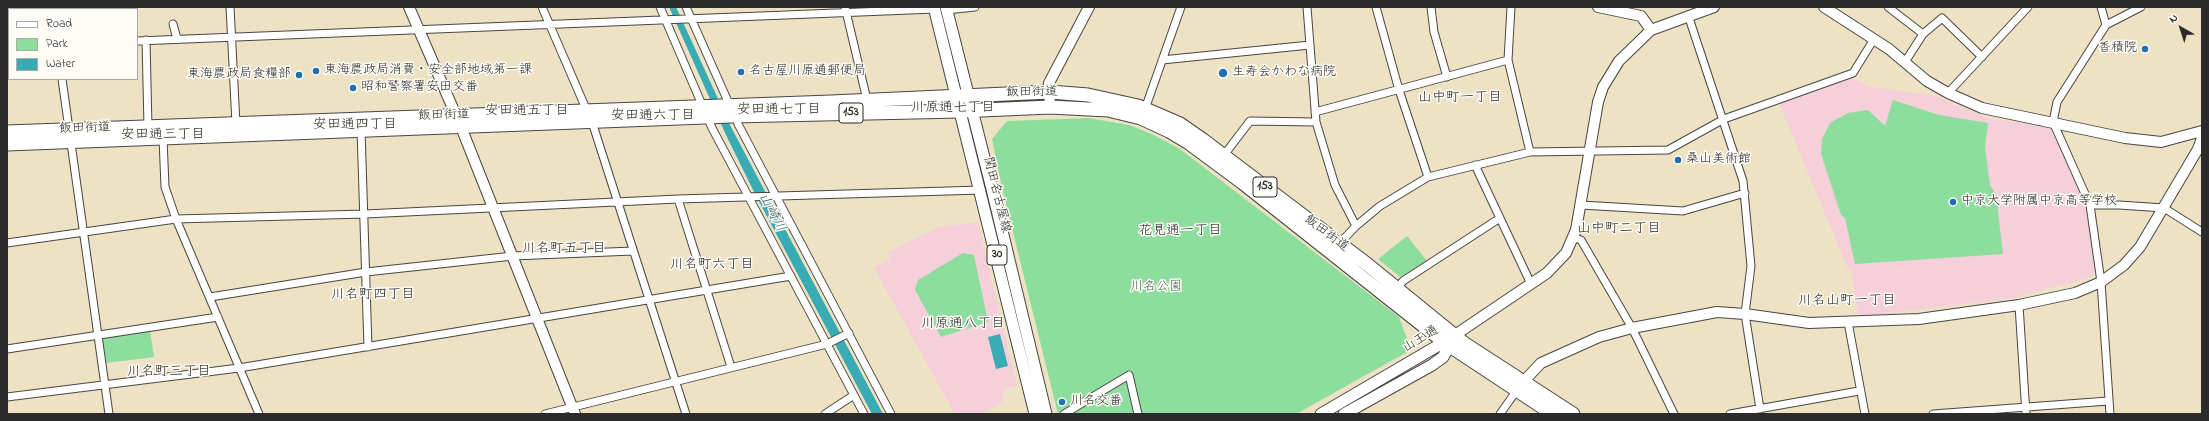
<!DOCTYPE html>
<html>
<head>
<meta charset="utf-8">
<style>
	body { margin:0 }
	#map { position:relative; width:2209px; height:421px; overflow:hidden; background:#eee2c4; font-family:"Indie Flower",sans-serif }
	canvas { display:block }
	.frame { position:absolute; inset:0; border:8px solid #2b2b2b; pointer-events:none }
	.legend { position:absolute; left:8px; top:8px; width:130px; height:72px; box-sizing:border-box; background:#fdfcf7; border:1px solid #a9a8a5; margin:0; padding:5px 7px; list-style:none; font-size:12px; color:#2b2b2b }
	.legend li { display:flex; align-items:center; gap:8px; height:20px }
	.legend b { width:20px; border:1px solid #a9a8a5 }
	.north { position:absolute; left:2161px; top:8px; width:40px; height:40px; -webkit-text-stroke:3px #fdfcf7; paint-order:stroke; rotate:321deg; font-size:11px; font-weight:700; line-height:16px; text-align:center; color:#2b2b2b }
	.north::after { content:''; display:block; margin:auto; width:14px; height:18px; background:#2b2b2b; clip-path:polygon(50% 0,100% 100%,50% 72%,0 100%) }
</style>
</head>
<body>
<div id="map">
<canvas width="2209" height="421"></canvas>
<div class="frame"></div>
<ul class="legend">
<li><b style="height:5px;background:#fff"></b>Road</li>
<li><b style="height:11px;background:#8dde9e"></b>Park</li>
<li><b style="height:11px;background:#39abb4"></b>Water</li>
</ul>
<div class="north">N</div>
</div>
<script>
const ctx = document.querySelector('canvas').getContext('2d');
ctx.lineJoin = 'round';
function paint(path, color) { ctx.fillStyle = color; ctx.fill(path, 'evenodd'); }
const shape = rows => new Path2D(rows.map(r => 'M' + r).join(''));
function stroke(path, color, width, dash) { ctx.strokeStyle = color; ctx.lineWidth = width; ctx.lineCap = dash ? 'butt' : 'round'; ctx.setLineDash(dash || []); ctx.stroke(path); }
function drawText(font, color, halo, rows, align = 'center') {
  ctx.font = font + ' "Indie Flower","Klee One",sans-serif'; ctx.lineWidth = 3; ctx.setLineDash([]); ctx.textBaseline = 'middle'; ctx.strokeStyle = halo; ctx.fillStyle = color; for (const [text, x, y, turn = 0] of rows) {
    ctx.save(); ctx.translate(x, y); ctx.rotate((+turn || 0) * Math.PI / 180); ctx.textAlign = isNaN(turn) ? turn : align; if (halo) ctx.strokeText(text, 0, 0); ctx.fillText(text, 0, 0); ctx.restore();
  }
}
const built = shape([
	[1851,78,1871,87,1932,95,1991,119,2049,126,2084,196,2095,271,2089,278,2008,299,1858,317,1851,269,1848,269,1779,103],
	[978,222,1017,385,1003,389,1002,402,981,414,955,414,874,268,890,259,888,252,939,227]
]);
const green = shape([
	[1893,100,1939,115,1988,123,1985,147,1990,186,1996,194,2003,254,1855,264,1845,218,1841,215,1821,154,1822,139,1830,123,1848,113,1868,110,1885,126],
	[1089,118,1129,125,1152,134,1180,149,1399,317,1411,350,1296,414,1058,414,1002,188,992,139,1007,121],
	[1407,236,1427,261,1400,277,1378,259],
	[963,253,974,255,988,322,941,337,915,290,918,280],
	[150,330,154,357,106,363,102,337]
]);
const water = shape([
	[669,7,676,7,731,127,883,414,872,414,754,192,726,135],
	[1000,334,1008,366,996,369,988,337]
]);
const street = shape([
	[52,7,52,9],
	[230,7,236,124],
	[542,7,587,111],
	[660,7,712,128,864,414],
	[686,7,730,106],
	[845,7,867,100],
	[1307,7,1316,122,1335,185,1356,226],
	[1376,7,1399,90,1428,177],
	[1431,7,1434,32,1447,77],
	[1511,7,1508,60,1530,152],
	[1888,7,1923,34],
	[2101,7,2106,25],
	[946,10,975,7],
	[1688,15,1743,181,1751,266,1745,314,1760,409],
	[173,24,177,39],
	[146,40,148,127],
	[137,41,935,9],
	[7,45,9,45],
	[1162,60,1310,45],
	[1905,62,1923,34,1942,18,1982,57],
	[62,79,109,414],
	[1948,93,2028,7],
	[1145,109,1181,7],
	[1315,112,1508,60],
	[736,116,738,124,891,414],
	[592,122,686,414],
	[361,130,368,347],
	[163,138,165,187,176,219,259,414],
	[1224,155,1250,121,1316,122],
	[1475,165,1531,284],
	[678,199,731,367],
	[1581,205,1683,211,1745,193],
	[2090,205,2119,205,2164,208,2202,232],
	[1574,238,1581,240,1632,328,1674,414],
	[7,243,176,219,365,214,678,199,981,190],
	[1339,244,1356,226,1380,206,1428,177,1530,152,1668,150,1724,119,1853,73,1874,39],
	[1397,288,1403,281,1500,218],
	[210,297,366,272,513,256,633,251],
	[2019,305,2026,414],
	[1848,322,1865,414],
	[7,349,218,317],
	[7,397,239,368,791,276],
	[545,414,827,344,849,333],
	[825,414,854,395],
	[1064,414,1129,375,1138,414],
	[1500,414,1517,390],
	[1730,414,1859,391],
	[1933,414,2108,401],
	[2110,414,2101,282,2090,205,2053,122,2057,102,2106,25,2141,7]
]);
const secondary = shape([
	[409,7,461,127,575,414],
	[1598,7,1641,16,1651,30],
	[1824,7,1889,49,1927,81,1948,93,1982,108,2125,138,2161,142,2202,131],
	[1050,107,1049,83,1089,7],
	[1455,335,1547,273,1566,253,1576,230,1598,102,1603,87,1619,61,1651,30,1714,7],
	[1524,381,1541,363,1599,337,1632,328,1717,312,1745,314,1809,323,1919,319,2019,305,2075,293,2101,282,2124,265,2140,247,2198,149,2202,138]
]);
const primary = shape([
	[934,7,1035,414],
	[946,7,992,189,1046,414],
	[1321,414,1451,338],
	[1344,414,1432,365,1443,357,1453,340]
]);
const highway = shape([
	[7,132,831,102,1050,92,1088,95,1138,106,1180,124,1203,140,1368,265,1465,344,1573,414],
	[7,144,731,116,960,111,1050,107,1108,110,1141,118,1169,131,1189,143,1243,183,1444,342,1553,414]
]);
const markers = [
	[2145,49,4,"#1f6fb2"],
	[316,71,4,"#1f6fb2"],
	[741,72,4,"#1f6fb2"],
	[1223,73,5,"#1f6fb2"],
	[299,75,4,"#1f6fb2"],
	[353,88,4,"#1f6fb2"],
	[1678,160,4,"#1f6fb2"],
	[1953,202,4,"#1f6fb2"],
	[1062,402,4,"#1f6fb2"]
];
const shields = [
	[851,113,24],
	[1265,187,24],
	[997,255,20]
];
const shieldNames = [
	["153",851,113],
	["153",1265,187],
	["30",997,255]
];
const poiNames = [
	["香積院",2137,49,"right"],
	["東海農政局消費・安全部地域第一課",324,71],
	["名古屋川原通郵便局",749,72],
	["生寿会かわな病院",1232,73],
	["東海農政局食糧部",291,75,"right"],
	["昭和警察署安田交番",361,88],
	["桑山美術館",1686,160],
	["中京大学附属中京高等学校",1961,202],
	["川名交番",1070,402]
];
const streetNames = [
	["飯田街道",1032,93,-1],
	["飯田街道",444,116,-2],
	["飯田街道",85,129,-2],
	["関田名古屋線",996,195,76],
	["飯田街道",1326,234,37],
	["山王通",1421,340,-31]
];
const parkNames = [
	["川名公園",1156,288]
];
const neighbourhoodNames = [
	["山中町一丁目",1460,99],
	["川原通七丁目",953,109],
	["安田通七丁目",779,111],
	["安田通五丁目",527,112],
	["安田通六丁目",653,117],
	["安田通四丁目",355,126],
	["安田通三丁目",163,136],
	["山中町二丁目",1619,230],
	["花見通一丁目",1180,232],
	["川名町五丁目",564,250],
	["川名町六丁目",712,266],
	["川名町四丁目",373,296],
	["川名山町一丁目",1847,302],
	["川原通八丁目",963,325],
	["川名町三丁目",169,373]
];
const waterNames = [
	["山崎川",771,213,62]
];
paint(built, '#f5cfda');
paint(green, '#8dde9e');
paint(water, '#39abb4');
stroke(street, '#484642', 9);
stroke(secondary, '#484642', 12);
stroke(primary, '#484642', 13);
stroke(highway, '#484642', 15);
stroke(street, '#fff', 7);
stroke(secondary, '#fff', 10);
stroke(primary, '#fff', 11);
stroke(highway, '#fff', 13);
for (const [x, y, r, color] of markers) { const dot = new Path2D(); dot.arc(x, y, r, 0, 2 * Math.PI); ctx.fillStyle = color; ctx.fill(dot); stroke(dot, '#fdfcf7', 1.5); }
for (const [x, y, w] of shields) { const box = new Path2D(); box.roundRect(x - w / 2, y - 10, w, 20, 3); ctx.fillStyle = '#fdfcf7'; ctx.fill(box); stroke(box, '#2b2b2b', 1); }
drawText('bold 12px', '#2b2b2b', null, shieldNames);
drawText('13px', '#2b2b2b', '#fdfcf7', poiNames, 'left');
drawText('13px', '#2b2b2b', '#fdfcf7', streetNames);
drawText('13px', '#48614e', '#fdfcf7', parkNames);
drawText('14px', '#2b2b2b', '#fdfcf7', neighbourhoodNames);
drawText('italic 14px', '#315e62', '#fdfcf7', waterNames);
</script>
</body>
</html>
